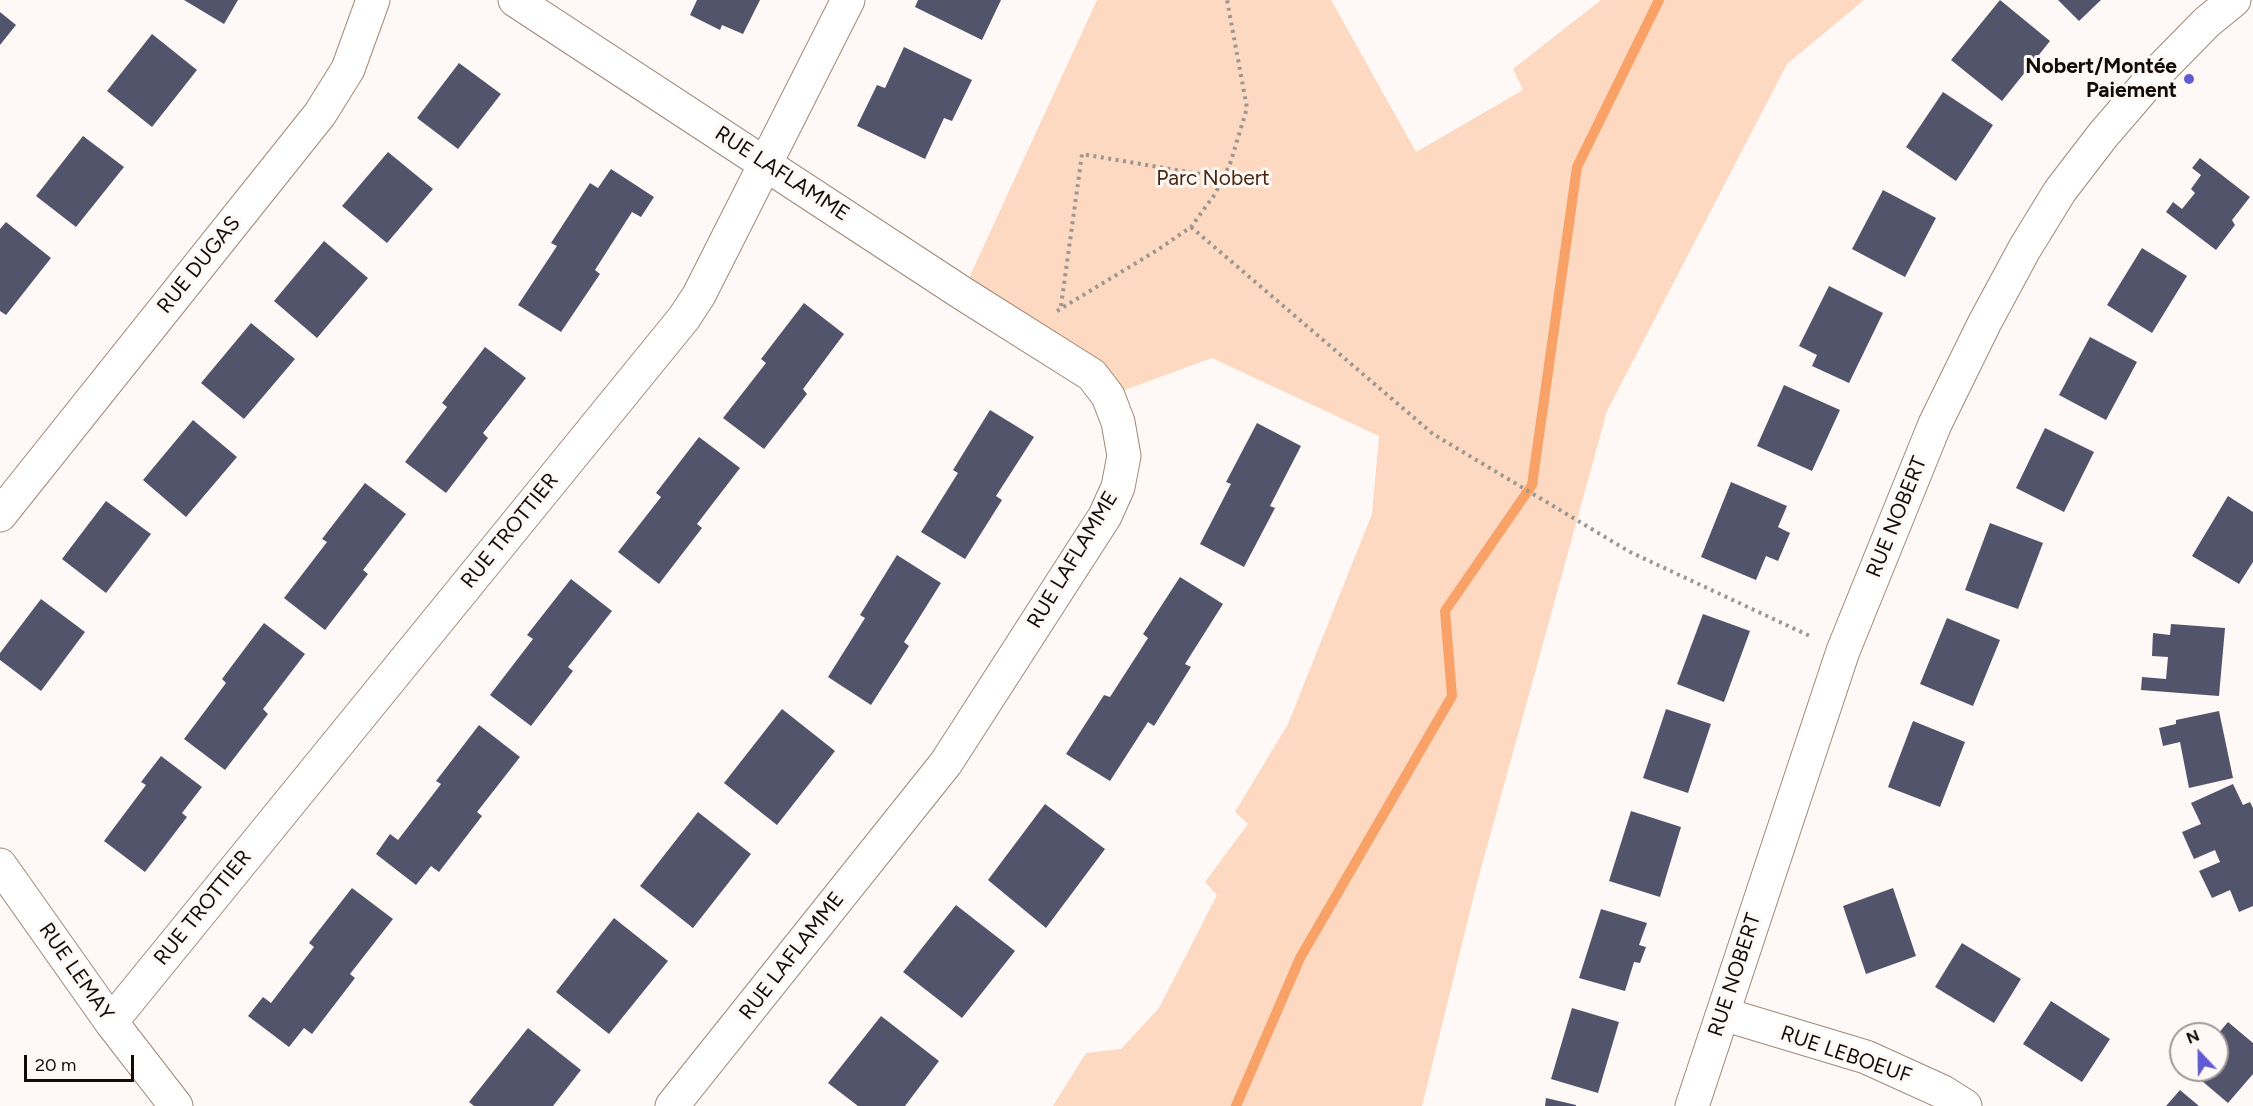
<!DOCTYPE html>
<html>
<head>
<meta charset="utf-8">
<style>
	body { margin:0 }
	#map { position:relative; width:2253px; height:1106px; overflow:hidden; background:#fef9f6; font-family:Figtree,sans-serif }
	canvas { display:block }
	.north { position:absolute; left:2169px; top:1022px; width:60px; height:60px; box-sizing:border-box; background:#fef9f6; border:2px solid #a09a96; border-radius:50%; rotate:338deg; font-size:16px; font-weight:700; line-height:24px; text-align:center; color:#130b06 }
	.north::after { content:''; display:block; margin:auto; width:21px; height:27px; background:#615bd3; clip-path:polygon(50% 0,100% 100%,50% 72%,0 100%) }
	.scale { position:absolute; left:24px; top:1055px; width:110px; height:27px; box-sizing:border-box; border:3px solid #130b06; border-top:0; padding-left:8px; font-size:18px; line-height:21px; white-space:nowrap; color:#130b06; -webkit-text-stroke:4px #fef9f6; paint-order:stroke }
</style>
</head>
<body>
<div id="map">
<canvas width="2253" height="1106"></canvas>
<div class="north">N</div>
<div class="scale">20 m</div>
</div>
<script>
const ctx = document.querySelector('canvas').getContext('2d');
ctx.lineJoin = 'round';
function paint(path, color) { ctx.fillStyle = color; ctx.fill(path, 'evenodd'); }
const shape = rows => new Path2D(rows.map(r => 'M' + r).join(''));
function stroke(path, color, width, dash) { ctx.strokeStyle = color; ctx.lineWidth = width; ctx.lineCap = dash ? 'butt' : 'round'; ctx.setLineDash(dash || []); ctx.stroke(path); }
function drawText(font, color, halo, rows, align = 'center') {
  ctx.font = font + ' Figtree,sans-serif'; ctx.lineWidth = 6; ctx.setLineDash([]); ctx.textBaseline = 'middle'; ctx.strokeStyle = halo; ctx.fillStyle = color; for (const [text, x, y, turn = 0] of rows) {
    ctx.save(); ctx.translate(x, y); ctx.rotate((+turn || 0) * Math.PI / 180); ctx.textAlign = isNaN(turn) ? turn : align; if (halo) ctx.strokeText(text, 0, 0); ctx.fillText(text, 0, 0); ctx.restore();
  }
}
const green = shape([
	[1097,0,1331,0,1416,152,1523,90,1513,69,1601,0,1864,0,1787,64,1607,411,1477,883,1422,1106,1053,1106,1086,1053,1121,1049,1159,1008,1217,895,1205,882,1248,824,1235,812,1288,724,1372,514,1379,436,1212,358,1108,396,962,293]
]);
const stream = shape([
	[1236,1106,1300,958,1452,696,1445,611,1532,485,1577,167,1659,0]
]);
const building = shape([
	[184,0,238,0,224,24],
	[697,0,760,0,743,34,722,25,720,30,690,15],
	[918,0,1001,0,982,40,915,7],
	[2000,0,2050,41,2002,101,1951,60],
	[2058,0,2101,0,2079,21],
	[0,12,16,25,0,45],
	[152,34,197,70,152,127,107,91],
	[904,47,972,80,952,121,944,118,925,159,857,126,877,85,885,88],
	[459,63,501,94,458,149,417,118],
	[1943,92,1993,125,1956,181,1906,147],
	[83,136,124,167,76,227,36,196],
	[388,152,433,189,387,243,342,206],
	[2200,158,2250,197,2232,220,2235,225,2216,250,2166,212,2173,202,2182,209,2195,193,2191,189,2201,175,2192,168],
	[611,169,654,197,641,217,632,212,595,270,600,274,561,332,518,305,557,246,551,243,590,183,598,188],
	[1883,190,1936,218,1905,277,1852,249],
	[6,222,51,258,6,315,0,311,0,229],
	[324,241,368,278,317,338,274,301],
	[2142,248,2187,276,2152,333,2107,305],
	[1829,286,1883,313,1849,383,1812,366,1817,355,1799,346],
	[804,303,844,334,803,389,807,394,764,449,723,418,766,363,761,359],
	[251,323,295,359,244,419,201,383],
	[2090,337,2137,362,2106,420,2059,395],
	[485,347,526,378,483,433,488,438,446,493,405,462,447,407,442,403],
	[1784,385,1840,410,1812,471,1757,446],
	[990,410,1034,437,996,496,1002,500,965,559,921,532,958,473,953,470],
	[193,420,237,457,186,517,143,480],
	[1257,423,1301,446,1270,506,1275,508,1244,567,1200,544,1231,484,1226,482],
	[2045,428,2094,452,2064,512,2016,488],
	[699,437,740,468,697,524,702,528,659,584,618,552,661,497,656,493],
	[1731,482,1787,506,1778,527,1790,533,1778,561,1766,556,1756,580,1701,557],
	[365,483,406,514,363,570,368,574,325,630,284,598,327,542,322,539],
	[2228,496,2253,512,2253,562,2239,584,2192,556],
	[106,501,151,534,106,593,62,559],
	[1990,523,2043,543,2018,609,1965,590],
	[897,555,941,583,904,642,909,646,871,705,828,677,865,618,860,615],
	[1180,577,1223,604,1185,664,1191,667,1154,726,1148,722,1110,781,1066,754,1104,695,1110,697,1148,638,1143,634],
	[571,579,612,611,568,667,573,671,531,726,490,695,533,639,527,635],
	[41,599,85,632,41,691,0,660,0,653],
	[1703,614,1750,631,1724,702,1677,684],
	[1947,618,2000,640,1973,706,1920,684],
	[264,623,305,654,263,709,268,714,225,770,184,739,226,683,222,679],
	[2171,624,2225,628,2219,696,2141,690,2142,677,2166,679,2168,657,2152,656,2153,633,2170,635],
	[782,709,835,751,777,825,724,783],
	[1666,709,1711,724,1688,793,1643,778],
	[2219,711,2233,778,2189,788,2180,742,2163,746,2159,728,2176,724,2176,720],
	[1913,721,1965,742,1940,807,1888,787],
	[479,725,520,757,477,812,482,816,439,872,431,866,416,885,376,854,390,834,398,840,441,784,436,781],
	[161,756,202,787,182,813,187,817,145,872,104,841,146,785,141,782],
	[2233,784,2243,805,2250,802,2253,808,2253,906,2239,912,2230,890,2212,898,2199,871,2220,862,2215,850,2194,859,2182,832,2201,824,2191,803],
	[1045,804,1105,849,1046,928,988,880],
	[1631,811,1681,827,1660,897,1609,881],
	[698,812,751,854,693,928,640,886],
	[352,888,393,919,350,974,355,978,312,1034,304,1028,289,1047,248,1016,263,997,271,1003,314,947,309,943],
	[1893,888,1916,956,1866,974,1843,906],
	[956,905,1015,951,962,1018,903,972],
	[1601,909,1647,923,1639,945,1646,947,1640,963,1634,962,1625,991,1579,978],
	[614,918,668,961,609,1034,556,992],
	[1962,943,2021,979,1994,1023,1935,987],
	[2051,1001,2110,1039,2082,1082,2023,1044],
	[1572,1008,1619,1022,1598,1093,1551,1079],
	[881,1016,939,1061,905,1106,858,1106,828,1083],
	[2228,1022,2253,1043,2253,1074,2228,1103,2189,1070,2217,1070,2217,1035],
	[528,1028,581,1070,553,1106,474,1106,469,1102],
	[2180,1090,2199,1106,2166,1106],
	[1546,1098,1576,1105,1576,1106,1545,1106]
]);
const path = shape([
	[1191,227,1433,434,1630,552,1812,637],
	[1061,306,1082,154,1224,178],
	[1057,311,1159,249,1191,227,1215,194,1230,164,1247,108,1227,0]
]);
const minor = shape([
	[515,0,962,293,1092,375,1108,396,1118,422,1124,456,1118,487,1105,516,946,763,672,1106],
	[0,515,320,114,348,69,373,0],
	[0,865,111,1022,176,1106],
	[1723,1014,1866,1057,1943,1092,1965,1106],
	[111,1022,684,318,699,295,848,0],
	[1692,1106,1843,651,1935,424,1985,322,2025,248,2060,191,2103,135,2152,78,2207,22,2234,0]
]);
const markers = [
	[2189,79,6,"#615bd3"]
];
const poiNames = [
	["Nobert/Montée",2177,67],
	["Paiement",2177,91]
];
const streetNames = [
	["RUE LAFLAMME",782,174,33],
	["RUE DUGAS",199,265,-51],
	["RUE NOBERT",1897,517,-68],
	["RUE TROTTIER",510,531,-51],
	["RUE LAFLAMME",1073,560,-59],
	["RUE TROTTIER",203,908,-51],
	["RUE LAFLAMME",792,956,-52],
	["RUE LEMAY",76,972,55],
	["RUE NOBERT",1735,975,-72],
	["RUE LEBOEUF",1846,1055,19]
];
const parkNames = [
	["Parc Nobert",1213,179]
];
paint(green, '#fdd9c2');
stroke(stream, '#f9a268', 10);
paint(building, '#52546b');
stroke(minor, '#a08879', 35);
stroke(path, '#9d9793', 4, [3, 4.5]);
stroke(minor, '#fff', 33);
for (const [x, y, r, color] of markers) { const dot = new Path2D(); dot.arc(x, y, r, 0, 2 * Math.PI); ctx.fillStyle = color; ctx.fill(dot); stroke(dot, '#fef9f6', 2); }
drawText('bold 21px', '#130b06', '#fef9f6', poiNames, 'right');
drawText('21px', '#130b06', '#fef9f6', streetNames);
drawText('21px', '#48260d', '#fef9f6', parkNames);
</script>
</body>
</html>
